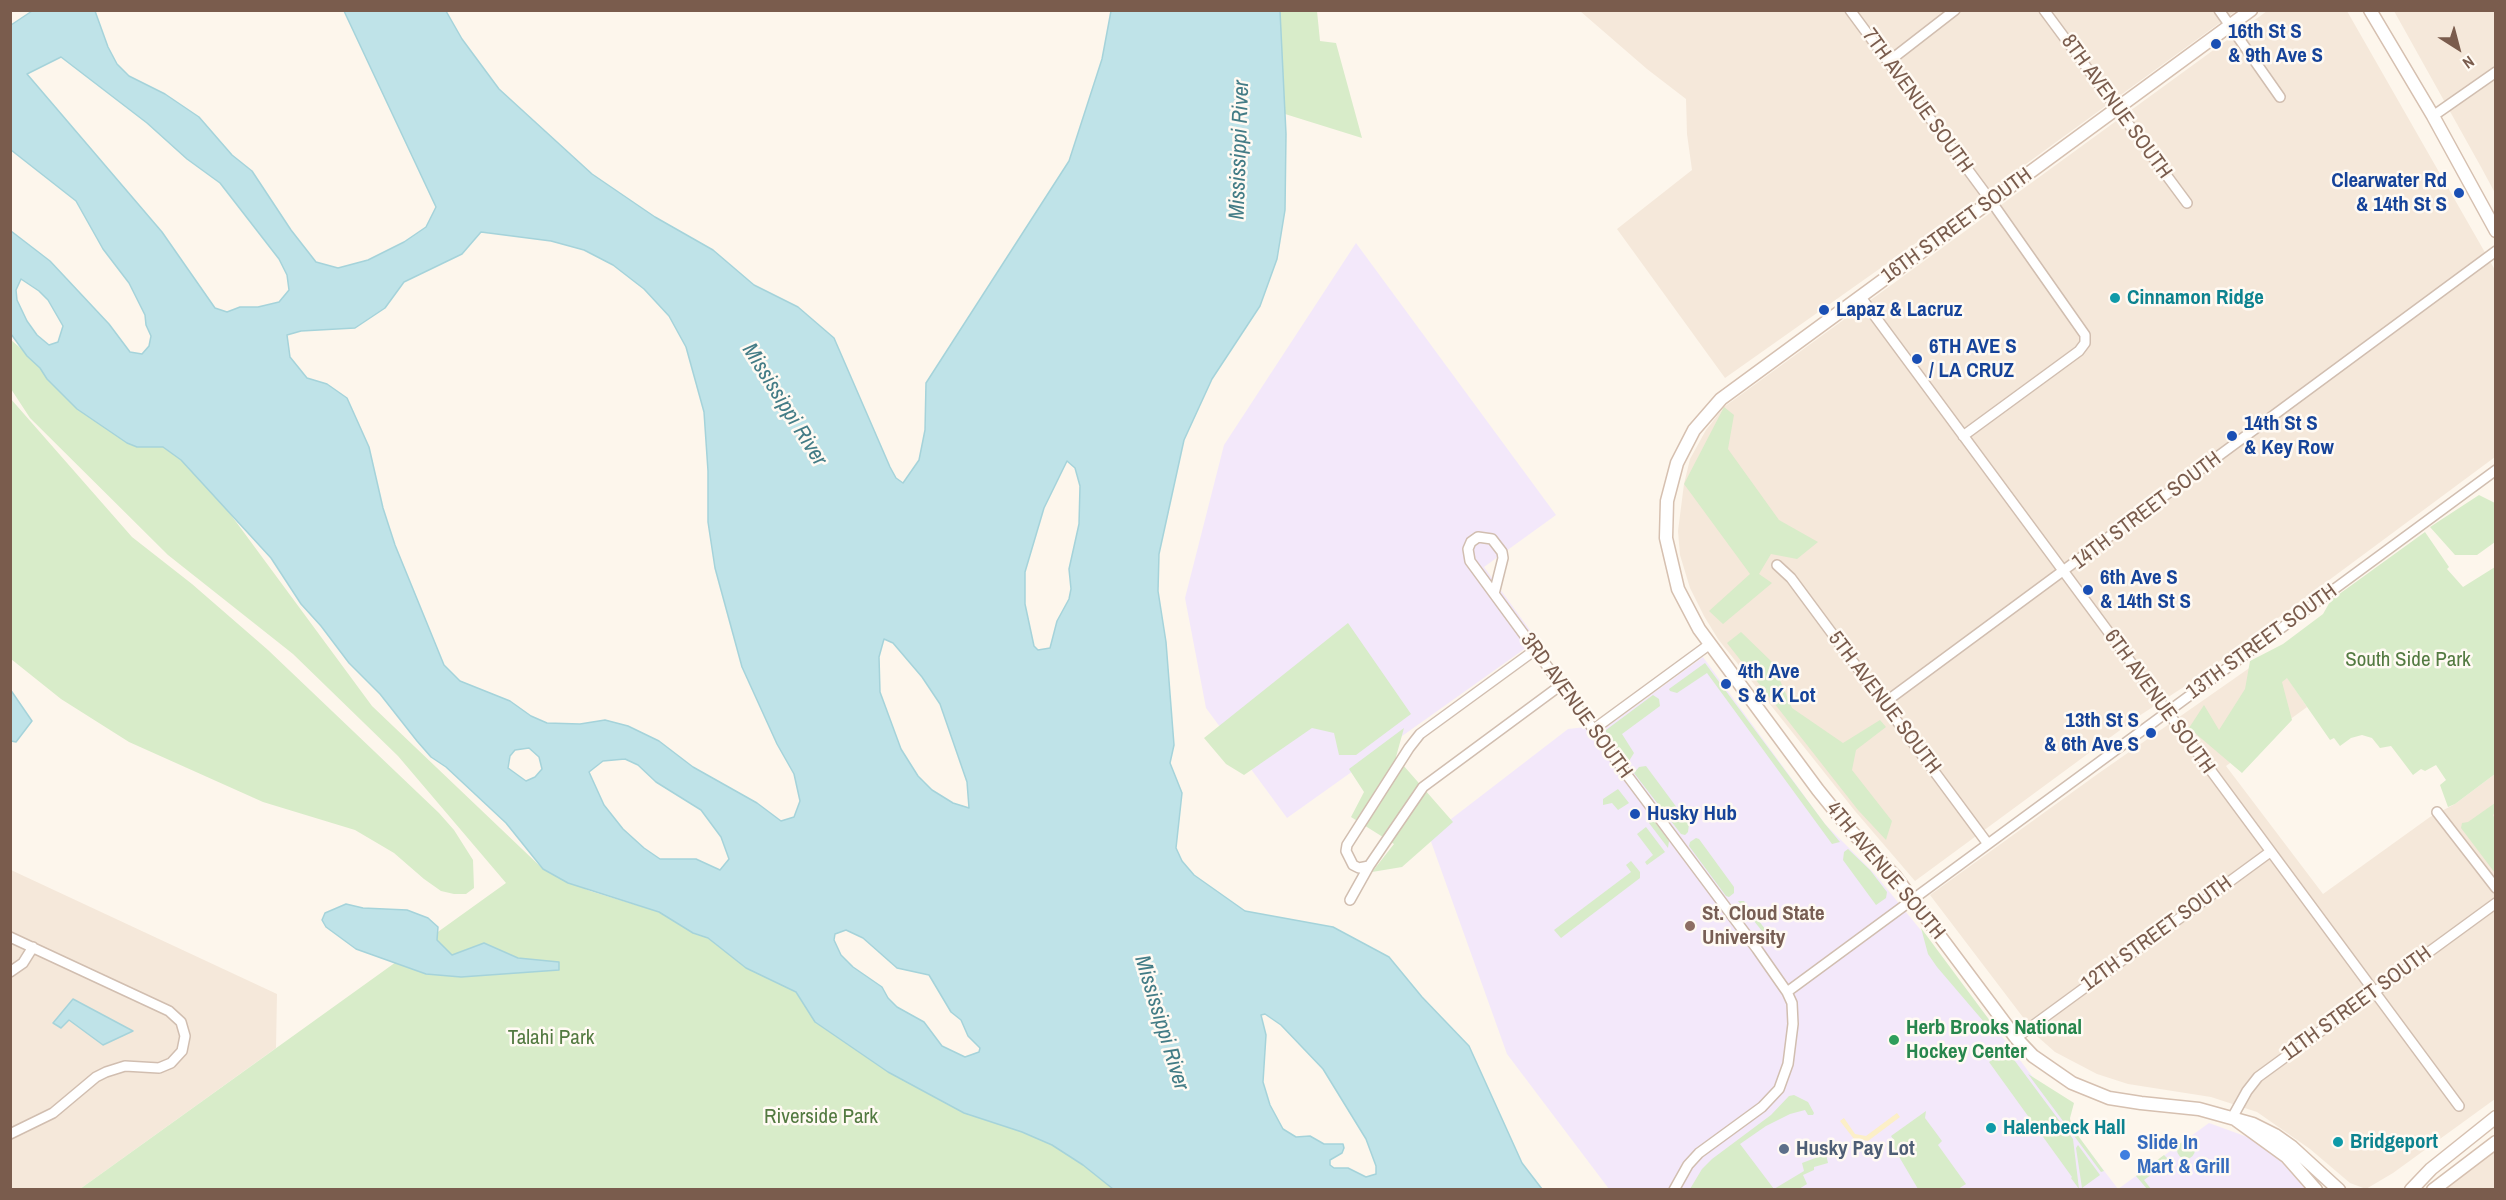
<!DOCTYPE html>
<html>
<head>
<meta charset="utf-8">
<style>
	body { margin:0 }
	#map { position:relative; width:2506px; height:1200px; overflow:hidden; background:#fdf6ec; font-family:"Archivo Narrow",sans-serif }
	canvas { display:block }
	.frame { position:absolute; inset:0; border:12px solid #7a5c4d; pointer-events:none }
	.north { position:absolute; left:2428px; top:18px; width:60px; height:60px; -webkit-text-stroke:4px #fffaf3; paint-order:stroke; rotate:144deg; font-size:16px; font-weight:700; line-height:24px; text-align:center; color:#7a5c4d }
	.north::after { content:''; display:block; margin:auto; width:21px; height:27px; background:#7a5c4d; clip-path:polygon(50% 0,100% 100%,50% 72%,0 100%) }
</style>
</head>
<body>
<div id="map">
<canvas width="2506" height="1200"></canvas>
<div class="frame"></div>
<div class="north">N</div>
</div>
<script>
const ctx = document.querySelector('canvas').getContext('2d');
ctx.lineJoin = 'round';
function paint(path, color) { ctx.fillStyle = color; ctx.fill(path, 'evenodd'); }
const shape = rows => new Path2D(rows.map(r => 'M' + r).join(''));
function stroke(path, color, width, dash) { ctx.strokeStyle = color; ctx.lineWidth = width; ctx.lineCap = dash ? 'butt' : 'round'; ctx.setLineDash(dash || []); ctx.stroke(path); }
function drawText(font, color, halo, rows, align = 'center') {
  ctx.font = font + ' "Archivo Narrow",sans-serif'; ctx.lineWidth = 5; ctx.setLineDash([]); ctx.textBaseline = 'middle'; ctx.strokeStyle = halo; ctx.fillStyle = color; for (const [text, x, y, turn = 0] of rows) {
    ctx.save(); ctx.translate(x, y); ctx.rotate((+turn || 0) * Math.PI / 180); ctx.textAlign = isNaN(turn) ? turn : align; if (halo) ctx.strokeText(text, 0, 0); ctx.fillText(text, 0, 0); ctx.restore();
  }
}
const residential = shape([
	[1580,11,2236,11,1967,207,1725,378,1617,229,1692,170,1687,134,1686,99,1647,69],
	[2267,11,2347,11,2495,270,2495,457,2193,681,2142,714,1915,881,1855,811,1718,639,1704,616,1690,588,1680,555,1678,531,1684,484,1690,459,1706,430,1724,407],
	[2394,11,2495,11,2495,193,2481,167],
	[2268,655,2287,677,2307,707,2226,766,2323,894,2430,817,2455,804,2495,774,2495,1099,2393,1173,2366,1189,2350,1183,2310,1149,2257,1112,2211,1097,2128,1084,2097,1074,2055,1052,2038,1037,1930,895,2099,773],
	[11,870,277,994,276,1048,80,1189,11,1190],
	[2495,1150,2495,1189,2442,1190,2486,1158]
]);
const education = shape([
	[1356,243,1556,515,1484,567,1537,640,1287,818,1206,708,1185,598,1224,445],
	[1703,657,1825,824,1874,873,1924,934,2118,1189,2209,1123,2253,1139,2286,1162,2311,1189,1609,1189,1507,1054,1429,836,1568,729,1611,724]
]);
const green = shape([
	[1280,11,1317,11,1320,41,1336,43,1362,138,1285,114],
	[10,339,119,434,186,454,372,706,543,869,590,891,659,912,693,933,708,938,746,968,796,992,815,1022,888,1072,964,1113,1022,1132,1052,1145,1083,1165,1113,1189,80,1189,506,883,398,756,293,654,168,555,30,418,11,389],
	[10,398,132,537,192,584,268,650,439,813,454,830,473,860,474,888,466,894,454,894,441,891,424,879,394,853,355,830,263,802,129,742,61,699,11,659],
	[1724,407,1734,415,1728,449,1779,520,1818,542,1797,559,1771,554,1759,574,1772,583,1723,624,1709,611,1750,574,1684,484],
	[2479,495,2495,503,2495,542,2477,555,2455,555,2430,527],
	[2425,532,2449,567,2447,569,2463,587,2495,567,2495,774,2455,804,2448,807,2440,785,2446,780,2436,765,2425,771,2421,769,2413,775,2391,746,2380,748,2372,738,2362,735,2351,738,2340,746,2334,738,2330,740,2287,678,2282,682,2292,720,2242,773,2189,728,2204,705,2219,730,2245,689,2250,661,2283,644,2323,614,2331,600],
	[1348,623,1411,714,1356,755,1339,755,1334,733,1312,728,1244,775,1226,764,1204,738],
	[1741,632,1772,662,1792,708,1843,743,1880,720,1886,727,1856,750,1852,770,1892,821,1886,840,1858,810,1727,643],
	[1705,663,1825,824,1840,842,1832,844,1707,673,1677,693,1670,691,1669,689],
	[1653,695,1659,699,1660,706,1622,734,1634,753,1629,761,1625,760,1606,735,1606,730],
	[1404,728,1396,757,1453,822,1402,867,1372,872,1394,844,1351,817,1364,792,1349,769],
	[1646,766,1689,824,1688,832,1685,835,1681,834,1634,773,1639,767],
	[1618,789,1629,803,1618,810,1612,803,1603,805,1603,799],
	[2495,803,2495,813,2493,815,2496,821,2495,873,2461,828,2462,823,2468,822],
	[1652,818,1669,841,1668,848,1649,823],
	[1646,827,1665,852,1647,865,1645,862,1653,855,1637,834],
	[1696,838,1699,839,1734,887,1734,893,1729,897,1726,896,1689,846,1690,842],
	[1848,849,1870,870,1887,892,1886,898,1876,905,1843,860,1844,852],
	[1631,861,1640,872,1640,878,1561,938,1554,930,1631,872,1626,865],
	[1738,901,1744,901,1768,933,1766,936],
	[1921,928,1999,1033,1998,1034,1984,1022,1937,967,1928,954],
	[2006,1049,2073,1139,2079,1189,2071,1178,2072,1177,1989,1062,1995,1058,1999,1061,2004,1057,2001,1053],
	[2028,1074,2074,1103,2070,1118,2071,1126,2104,1171,2101,1172],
	[1794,1095,1808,1102,1814,1113,1813,1115,1808,1115,1805,1110,1790,1114,1766,1126,1740,1144,1774,1189,1804,1171,1802,1163,1826,1154,1828,1163,1814,1167,1814,1170,1803,1175,1807,1184,1799,1189,1690,1189,1702,1169,1712,1159,1771,1115,1789,1096],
	[1926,1111,1925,1118,1942,1141,1938,1145,1966,1184,1958,1189,1918,1189,1891,1143,1893,1139,1891,1136],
	'2177 1150a9 9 0 1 1 18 0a9 9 0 1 1-18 0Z',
	[2078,1145,2100,1175,2082,1188,2076,1148],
	[2164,1155,2170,1161,2144,1180,2151,1189,2147,1189,2136,1176]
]);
const sand = shape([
	[1897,1113,1900,1117,1868,1141,1854,1139,1840,1121,1844,1118,1855,1134,1866,1136]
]);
const water = shape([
	[32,11,95,11,108,47,117,64,129,76,165,94,199,117,232,155,252,171,291,230,316,262,338,268,368,260,404,242,426,227,436,207,344,11,446,11,462,39,499,89,592,174,655,217,713,250,754,285,798,307,834,338,890,467,896,478,903,483,919,460,925,430,926,383,1069,161,1102,59,1111,11,1280,11,1286,134,1285,210,1277,259,1260,306,1212,379,1184,440,1159,554,1158,591,1166,642,1174,745,1170,763,1182,793,1176,848,1182,861,1194,875,1245,911,1333,927,1389,957,1422,997,1469,1046,1522,1163,1542,1189,1113,1189,1083,1165,1052,1145,1022,1132,964,1113,888,1072,815,1022,796,992,746,968,708,938,693,933,659,912,568,883,543,869,506,823,446,767,431,757,417,741,380,694,349,663,321,626,301,604,271,558,181,460,163,447,137,447,127,443,77,409,47,379,40,368,27,356,11,334,11,231,50,261,109,324,130,352,142,354,149,346,151,336,146,325,145,315,129,283,103,249,76,201,11,150,11,25,32,11],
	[61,57,147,123,187,159,220,183,279,259,287,275,289,290,279,302,258,307,240,307,227,312,215,308,162,232,27,74,61,57],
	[481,232,551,241,584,250,613,265,644,289,669,316,686,347,704,412,708,471,708,522,715,568,742,667,777,744,794,774,800,801,794,817,781,821,757,803,693,767,659,741,628,726,605,720,580,724,547,723,531,716,510,701,460,681,444,665,395,545,383,508,369,447,347,398,327,384,307,378,290,357,287,335,301,331,355,328,385,308,404,282,462,254,481,232],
	[21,279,39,291,48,300,63,326,58,342,49,345,37,335,27,321,17,300,16,290,21,279],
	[1067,461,1075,468,1080,486,1079,524,1069,569,1071,589,1069,599,1057,621,1050,648,1038,650,1034,646,1025,604,1025,572,1044,508,1067,461],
	[884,639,893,643,922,677,940,704,967,782,969,808,953,803,932,790,918,776,901,749,880,692,879,657,884,639],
	[529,748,539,757,542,769,535,777,526,781,508,768,510,756,515,750,529,748],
	[625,759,638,765,656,782,701,810,721,837,729,859,720,870,696,859,660,859,644,848,623,829,604,805,589,772,603,761,625,759],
	[846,930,863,938,897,968,929,975,951,1012,961,1020,968,1036,980,1048,979,1052,965,1057,942,1046,924,1022,897,1007,888,998,882,987,853,967,841,955,834,940,835,934,846,930],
	[1265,1014,1281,1025,1323,1069,1366,1139,1376,1166,1376,1174,1366,1177,1348,1168,1334,1168,1330,1165,1330,1160,1342,1153,1344,1148,1343,1144,1324,1144,1310,1136,1296,1137,1283,1129,1270,1105,1263,1082,1266,1035,1261,1015,1265,1014],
	[10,689,32,721,16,742,11,741,10,689],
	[346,904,363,908,407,910,428,918,438,927,437,940,452,955,484,943,518,958,559,962,559,970,461,977,426,974,356,949,326,927,322,920,325,913,346,904],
	[73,999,133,1031,103,1045,69,1020,61,1028,53,1023,73,999]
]);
const street = shape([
	[1850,10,1991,201,2085,335,2085,343,2079,351,1963,436],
	[2044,10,2187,203],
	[2219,10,2280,97],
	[1888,62,1955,10],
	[2433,116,2496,72],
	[1860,296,2459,1106],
	[1777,565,1791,578,1988,844],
	[1494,594,1503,558,1502,552,1492,539,1478,537,1471,542,1468,549,1470,561,1627,775,1757,949,1787,992,1792,1003,1793,1024,1788,1064,1779,1089,1762,1107,1699,1153,1688,1165,1674,1190],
	[1535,650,1420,734,1409,748,1347,845,1346,851,1353,865,1359,868,1369,866,1423,787,1561,685],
	[1884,703,2496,251],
	[1594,729,1710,644],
	[2437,812,2496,888],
	[1350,900,1369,866],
	[10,937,169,1011,181,1022,185,1036,182,1051,171,1063,159,1068,125,1066,106,1072,96,1077,53,1113,10,1134],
	[10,972,23,963,33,947],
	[1787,992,2496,470],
	[2016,1038,2270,852],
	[2232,1118,2247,1091,2258,1077,2496,903]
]);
const secondary = shape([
	[2251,10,1721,399,1694,430,1677,463,1667,501,1666,538,1678,589,1699,629,1818,790,1852,832,1895,876,2016,1038,2033,1056,2072,1083,2109,1098,2141,1103,2199,1109,2253,1124,2275,1135,2292,1147,2339,1190],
	[2370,10,2433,116,2496,231],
	[2236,1120,2287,1157,2316,1190],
	[2411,1190,2431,1169,2496,1117],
	[2433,1190,2496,1142]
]);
const markers = [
	[2216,44,6,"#1a4fb4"],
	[2459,193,6,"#1a4fb4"],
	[2115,298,6,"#0f9aa8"],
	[1824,310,6,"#1a4fb4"],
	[1917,359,6,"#1a4fb4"],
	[2232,436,6,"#1a4fb4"],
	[2088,590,6,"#1a4fb4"],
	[1726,684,6,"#1a4fb4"],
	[2151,733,6,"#1a4fb4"],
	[1635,814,6,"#1a4fb4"],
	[1690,926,6,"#8d6e63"],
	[1894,1040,6,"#2e9e5b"],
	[1991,1128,6,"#0f9aa8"],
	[2338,1142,6,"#0f9aa8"],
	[1784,1149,6,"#5c6f8a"],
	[2125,1155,6,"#3f7fe0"]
];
const transitNames = [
	["16th St S",2228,32],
	["& 9th Ave S",2228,56],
	["Clearwater Rd",2447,181,"right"],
	["& 14th St S",2447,205,"right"],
	["Lapaz & Lacruz",1836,310],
	["6TH AVE S",1929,347],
	["/ LA CRUZ",1929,371],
	["14th St S",2244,424],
	["& Key Row",2244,448],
	["6th Ave S",2100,578],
	["& 14th St S",2100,602],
	["4th Ave",1738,672],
	["S & K Lot",1738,696],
	["13th St S",2139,721,"right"],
	["& 6th Ave S",2139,745,"right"],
	["Husky Hub",1647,814]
];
const streetNames = [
	["7TH AVENUE SOUTH",1917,101,54],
	["8TH AVENUE SOUTH",2116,107,54],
	["16TH STREET SOUTH",1957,226,-36],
	["14TH STREET SOUTH",2147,511,-37],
	["13TH STREET SOUTH",2262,642,-36],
	["6TH AVENUE SOUTH",2159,702,54],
	["5TH AVENUE SOUTH",1884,703,53],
	["3RD AVENUE SOUTH",1576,706,54],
	["4TH AVENUE SOUTH",1885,871,50],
	["12TH STREET SOUTH",2157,934,-36],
	["11TH STREET SOUTH",2357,1004,-36]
];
const cultureNames = [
	["Cinnamon Ridge",2127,298],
	["Halenbeck Hall",2003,1128],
	["Bridgeport",2350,1142]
];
const parkNames = [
	["South Side Park",2408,660],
	["Talahi Park",551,1038],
	["Riverside Park",821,1117]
];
const educationNames = [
	["St. Cloud State",1702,914],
	["University",1702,938]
];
const leisureNames = [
	["Herb Brooks National",1906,1028],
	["Hockey Center",1906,1052]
];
const shopNames = [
	["Slide In",2137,1143],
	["Mart & Grill",2137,1167]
];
const serviceNames = [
	["Husky Pay Lot",1796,1149]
];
const waterNames = [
	["Mississippi River",1240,150,-88],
	["Mississippi River",784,405,58],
	["Mississippi River",1161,1023,73]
];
paint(residential, '#f5e8da');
paint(education, '#f3e8fa');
paint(green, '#d8ecc9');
paint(sand, '#fcefc7');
paint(water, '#bfe3e8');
stroke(water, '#a5d3da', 1.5);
stroke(street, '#d1beb0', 12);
stroke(secondary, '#d6c0b0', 15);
stroke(street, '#fff', 9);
stroke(secondary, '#fff', 12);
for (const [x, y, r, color] of markers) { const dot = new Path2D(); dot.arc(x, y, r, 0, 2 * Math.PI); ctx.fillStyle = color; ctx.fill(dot); stroke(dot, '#fffaf3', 2); }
drawText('bold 21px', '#164399', '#fffaf3', transitNames, 'left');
drawText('21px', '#7a5c4d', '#fffaf3', streetNames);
drawText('bold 21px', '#0d838f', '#fffaf3', cultureNames, 'left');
drawText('21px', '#537a41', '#fffaf3', parkNames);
drawText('bold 21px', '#785e54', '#fffaf3', educationNames, 'left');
drawText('bold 21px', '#27864d', '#fffaf3', leisureNames, 'left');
drawText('bold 21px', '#366cbe', '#fffaf3', shopNames, 'left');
drawText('bold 21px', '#4e5e75', '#fffaf3', serviceNames, 'left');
drawText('italic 22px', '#437c86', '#fffaf3', waterNames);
</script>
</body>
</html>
